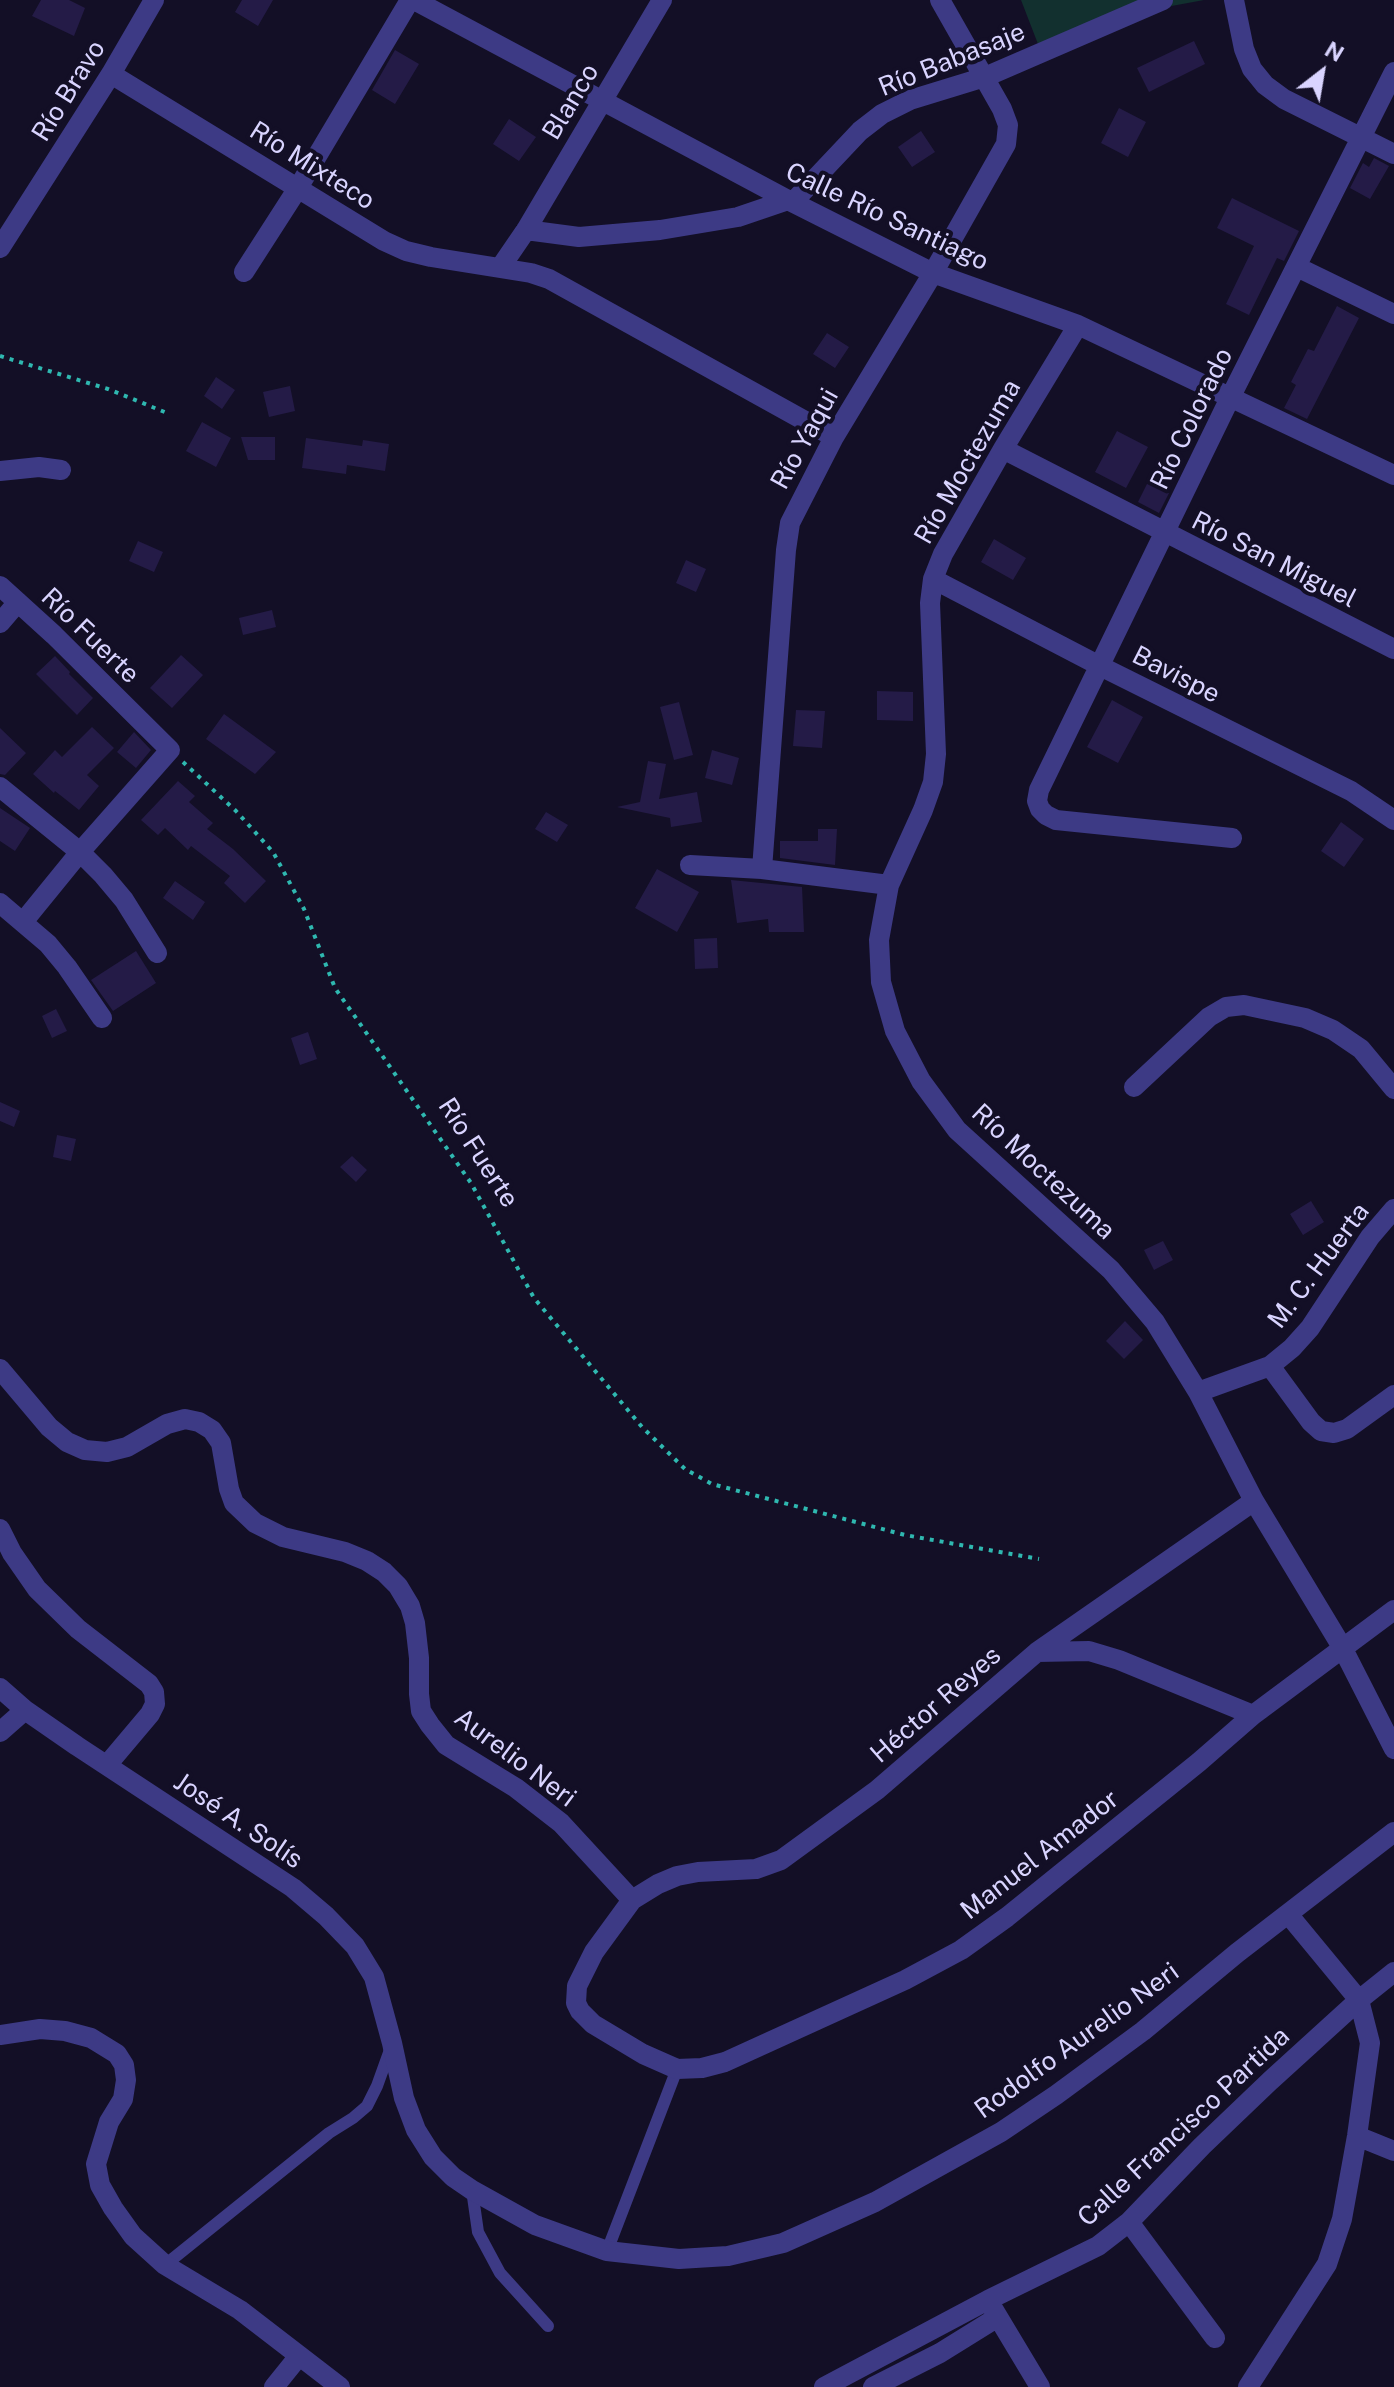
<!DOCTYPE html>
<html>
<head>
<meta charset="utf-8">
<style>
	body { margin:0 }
	#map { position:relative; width:1394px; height:2387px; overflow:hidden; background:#130f26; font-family:"Public Sans",sans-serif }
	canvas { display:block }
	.north { position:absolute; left:1282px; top:32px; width:80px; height:80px; -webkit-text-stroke:6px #130f26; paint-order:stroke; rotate:31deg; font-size:22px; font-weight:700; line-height:32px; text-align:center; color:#d9d4ff }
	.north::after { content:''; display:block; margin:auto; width:28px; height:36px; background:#d9d4ff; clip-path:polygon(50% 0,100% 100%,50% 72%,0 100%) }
</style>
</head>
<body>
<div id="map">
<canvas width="1394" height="2387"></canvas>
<div class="north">N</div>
</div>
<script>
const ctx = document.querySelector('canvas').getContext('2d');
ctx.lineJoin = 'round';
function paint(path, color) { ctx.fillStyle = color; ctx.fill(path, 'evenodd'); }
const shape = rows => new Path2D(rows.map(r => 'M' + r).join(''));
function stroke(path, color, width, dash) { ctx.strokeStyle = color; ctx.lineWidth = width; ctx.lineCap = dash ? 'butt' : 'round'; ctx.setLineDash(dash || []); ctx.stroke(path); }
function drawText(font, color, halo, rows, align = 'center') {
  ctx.font = font + ' "Public Sans",sans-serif'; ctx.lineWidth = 8; ctx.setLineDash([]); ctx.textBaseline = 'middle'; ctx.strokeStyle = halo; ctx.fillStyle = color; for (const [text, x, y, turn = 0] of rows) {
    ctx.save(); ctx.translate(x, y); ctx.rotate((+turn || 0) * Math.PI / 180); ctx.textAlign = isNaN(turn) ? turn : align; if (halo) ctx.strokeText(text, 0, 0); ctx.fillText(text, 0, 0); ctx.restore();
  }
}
const green = shape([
	[1021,0,1204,0,1112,17,1038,44]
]);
const building = shape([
	[41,0,69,0,85,8,74,36,32,16],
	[242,0,273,0,258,26,235,12],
	[1194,41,1205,64,1149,92,1137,68],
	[395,50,419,64,395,104,372,90],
	[1119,108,1146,122,1128,157,1101,143],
	[509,119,536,137,519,161,493,144],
	[921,131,935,152,912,167,898,147],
	[1374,158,1389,166,1370,199,1350,188,1363,163,1369,167],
	[1232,198,1299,231,1284,261,1277,258,1249,315,1226,304,1254,246,1217,228],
	[1337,306,1359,318,1307,419,1284,408,1296,385,1291,382,1308,349,1314,351],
	[827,333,849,347,835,368,813,354],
	[216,377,235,390,222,409,204,396],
	[290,386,295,411,269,417,263,392],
	[202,422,231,438,216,467,186,451],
	[1117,431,1148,447,1126,488,1095,472],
	[241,437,275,437,275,460,248,460],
	[306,438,362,446,363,440,389,444,385,471,347,465,346,474,302,468],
	[1148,482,1169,493,1159,513,1138,502],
	[994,539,1026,558,1013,580,981,562],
	[138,541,163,552,154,572,129,561],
	[686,560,706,569,696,592,676,583],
	[272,610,276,627,243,635,239,618],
	[181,655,203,675,172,708,150,688],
	[55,656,70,672,69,674,93,698,77,715,36,674],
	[877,691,913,692,913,721,877,720],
	[1112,700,1143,717,1118,763,1087,747],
	[679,702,693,755,674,760,660,707],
	[796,710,825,711,822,748,793,746],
	[224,714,276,752,255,774,206,739],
	[92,727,114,748,87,775,99,786,79,810,55,791,54,793,33,774,55,750,62,757],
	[0,728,26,753,5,775,0,774],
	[134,732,151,750,136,768,117,752],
	[712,750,739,758,732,785,705,778],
	[648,761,666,764,659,799,697,792,702,822,671,827,670,818,617,807,640,802],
	[178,781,195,796,189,802,213,823,207,829,233,849,266,881,245,903,224,883,230,876,191,846,188,850,165,828,158,835,141,820],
	[0,808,30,828,15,851,0,841],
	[546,812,568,825,557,842,535,829],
	[1341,822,1364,839,1344,867,1321,851],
	[818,829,837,829,835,865,780,858,780,841,818,841],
	[657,869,699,892,677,932,635,908],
	[731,880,802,887,804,932,769,932,768,919,737,923],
	[175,881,205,902,193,920,163,898],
	[717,938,718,968,695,969,694,939],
	[136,951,156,983,113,1011,91,980],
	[56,1009,67,1031,52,1038,42,1016],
	[308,1032,317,1059,300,1065,291,1038],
	[0,1102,20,1111,14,1127,0,1121],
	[57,1135,76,1139,71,1161,53,1157],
	[352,1156,367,1170,356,1182,340,1167],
	[1311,1201,1324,1222,1303,1235,1290,1214],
	[1163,1241,1173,1260,1154,1270,1144,1250],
	[1125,1321,1143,1340,1124,1359,1106,1341]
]);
const path = shape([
	[0,356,108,389,167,413],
	[183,762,236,811,273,852,304,909,335,988,471,1183,534,1298,642,1427,685,1469,712,1484,905,1535,1039,1559]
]);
const lane = shape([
	[472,2190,478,2232,500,2273,548,2326],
	[607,2251,677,2069],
	[165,2265,329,2133,353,2118,367,2106,377,2086,391,2047]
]);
const street = shape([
	[414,0,788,200,933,273,1078,325,1394,475],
	[1234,0,1244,49,1252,69,1265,85,1284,99,1394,154],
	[111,74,384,241,406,251,431,257,531,273,549,279,834,437],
	[793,202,860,131,882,114,910,100,985,77,1163,0],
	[526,230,579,237,660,230,738,217,788,200],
	[0,248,111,74,154,0],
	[1297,267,1394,314],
	[500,268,526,230,662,0],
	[244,272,298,188,410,0],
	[1078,325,1003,449,943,554,933,579,930,603,936,754,933,782,923,810,889,885,879,940,881,982,895,1031,921,1081,957,1130,1111,1270,1155,1322,1198,1392,1254,1501,1342,1647,1394,1749],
	[1003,449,1394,649],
	[0,471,39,467,61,470],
	[933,579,1100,666,1351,791,1394,820],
	[0,586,54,635,170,750,80,852,23,922],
	[0,623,18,602],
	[0,787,80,852,103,875,124,900,157,953],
	[1232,838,1056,820,1046,815,1040,809,1037,801,1039,790,1230,398,1394,72],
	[690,865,762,869,889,885],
	[762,869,786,550,790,523,834,437,933,273,1006,144,1008,125,1002,109,940,0],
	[0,903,48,944,67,967,102,1018],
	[1134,1087,1209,1017,1226,1007,1244,1005,1305,1018,1333,1030,1361,1049,1394,1089],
	[1270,1366,1311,1422,1321,1431,1334,1433,1347,1429,1394,1395],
	[0,1369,49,1427,67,1442,85,1450,107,1452,127,1447,167,1424,185,1419,199,1422,212,1430,221,1443,229,1489,234,1503,255,1523,283,1537,345,1552,367,1561,384,1572,398,1586,410,1606,415,1623,419,1658,419,1694,421,1711,430,1725,446,1745,516,1788,561,1823,632,1900],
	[1198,1392,1270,1366,1292,1348,1310,1328,1370,1237,1394,1209],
	[1254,1501,1037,1652,877,1790,781,1860,756,1869,698,1872,677,1876,658,1884,632,1900,594,1952,577,1986,576,2003,580,2011,593,2024,643,2054,677,2069,702,2068,725,2062,905,1980,961,1950,1007,1917,1199,1762,1253,1715,1394,1610],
	[0,1529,12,1553,37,1589,78,1629,149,1684,154,1692,155,1704,150,1714,107,1765],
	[1037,1652,1089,1651,1119,1660,1253,1715],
	[0,1688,25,1710,77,1746,293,1888,326,1916,355,1946,374,1977,392,2043,404,2098,416,2130,433,2157,453,2177,472,2190,535,2225,607,2251,679,2259,728,2256,783,2243,875,2202,1001,2132,1056,2095,1143,2031,1237,1953,1394,1832],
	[0,1732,25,1710],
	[0,2035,40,2029,65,2031,91,2038,117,2054,124,2065,126,2080,123,2099,109,2122,96,2164,100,2185,113,2208,133,2236,165,2265,240,2310,340,2387],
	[1357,2136,1394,2151],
	[1129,2222,1215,2338],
	[992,2307,1040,2387],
	[274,2387,299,2356],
	[824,2387,988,2300,1098,2246,1129,2222,1202,2146,1270,2081,1359,2000,1394,1972],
	[873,2387,940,2353,998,2317],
	[1248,2387,1327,2264,1342,2219,1357,2136,1370,2043,1359,2000,1288,1914]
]);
const streetNames = [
	["Río Babasaje",952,60,-22],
	["Río Bravo",69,91,-58],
	["Blanco",571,102,-59],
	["Río Mixteco",312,166,32],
	["Calle Río Santiago",887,217,25],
	["Río Colorado",1192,419,-64],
	["Río Yaqui",805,439,-61],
	["Río Moctezuma",968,462,-60],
	["Río San Miguel",1274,560,27],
	["Río Fuerte",90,636,44],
	["Bavispe",1176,675,27],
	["Río Fuerte",478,1153,57],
	["Río Moctezuma",1043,1172,43],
	["M. C. Huerta",1319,1266,-53],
	["Héctor Reyes",936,1705,-41],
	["Aurelio Neri",515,1758,37],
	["José A. Solís",238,1821,34],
	["Manuel Amador",1040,1855,-38],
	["Rodolfo Aurelio Neri",1077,2041,-36],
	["Calle Francisco Partida",1184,2127,-43]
];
paint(green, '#12302f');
paint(building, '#241b47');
stroke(path, '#2fb8b0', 4, [4, 6]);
stroke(lane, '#3d3a85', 12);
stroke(street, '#3d3a85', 20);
drawText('26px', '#d9d4ff', '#130f26', streetNames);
</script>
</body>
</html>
